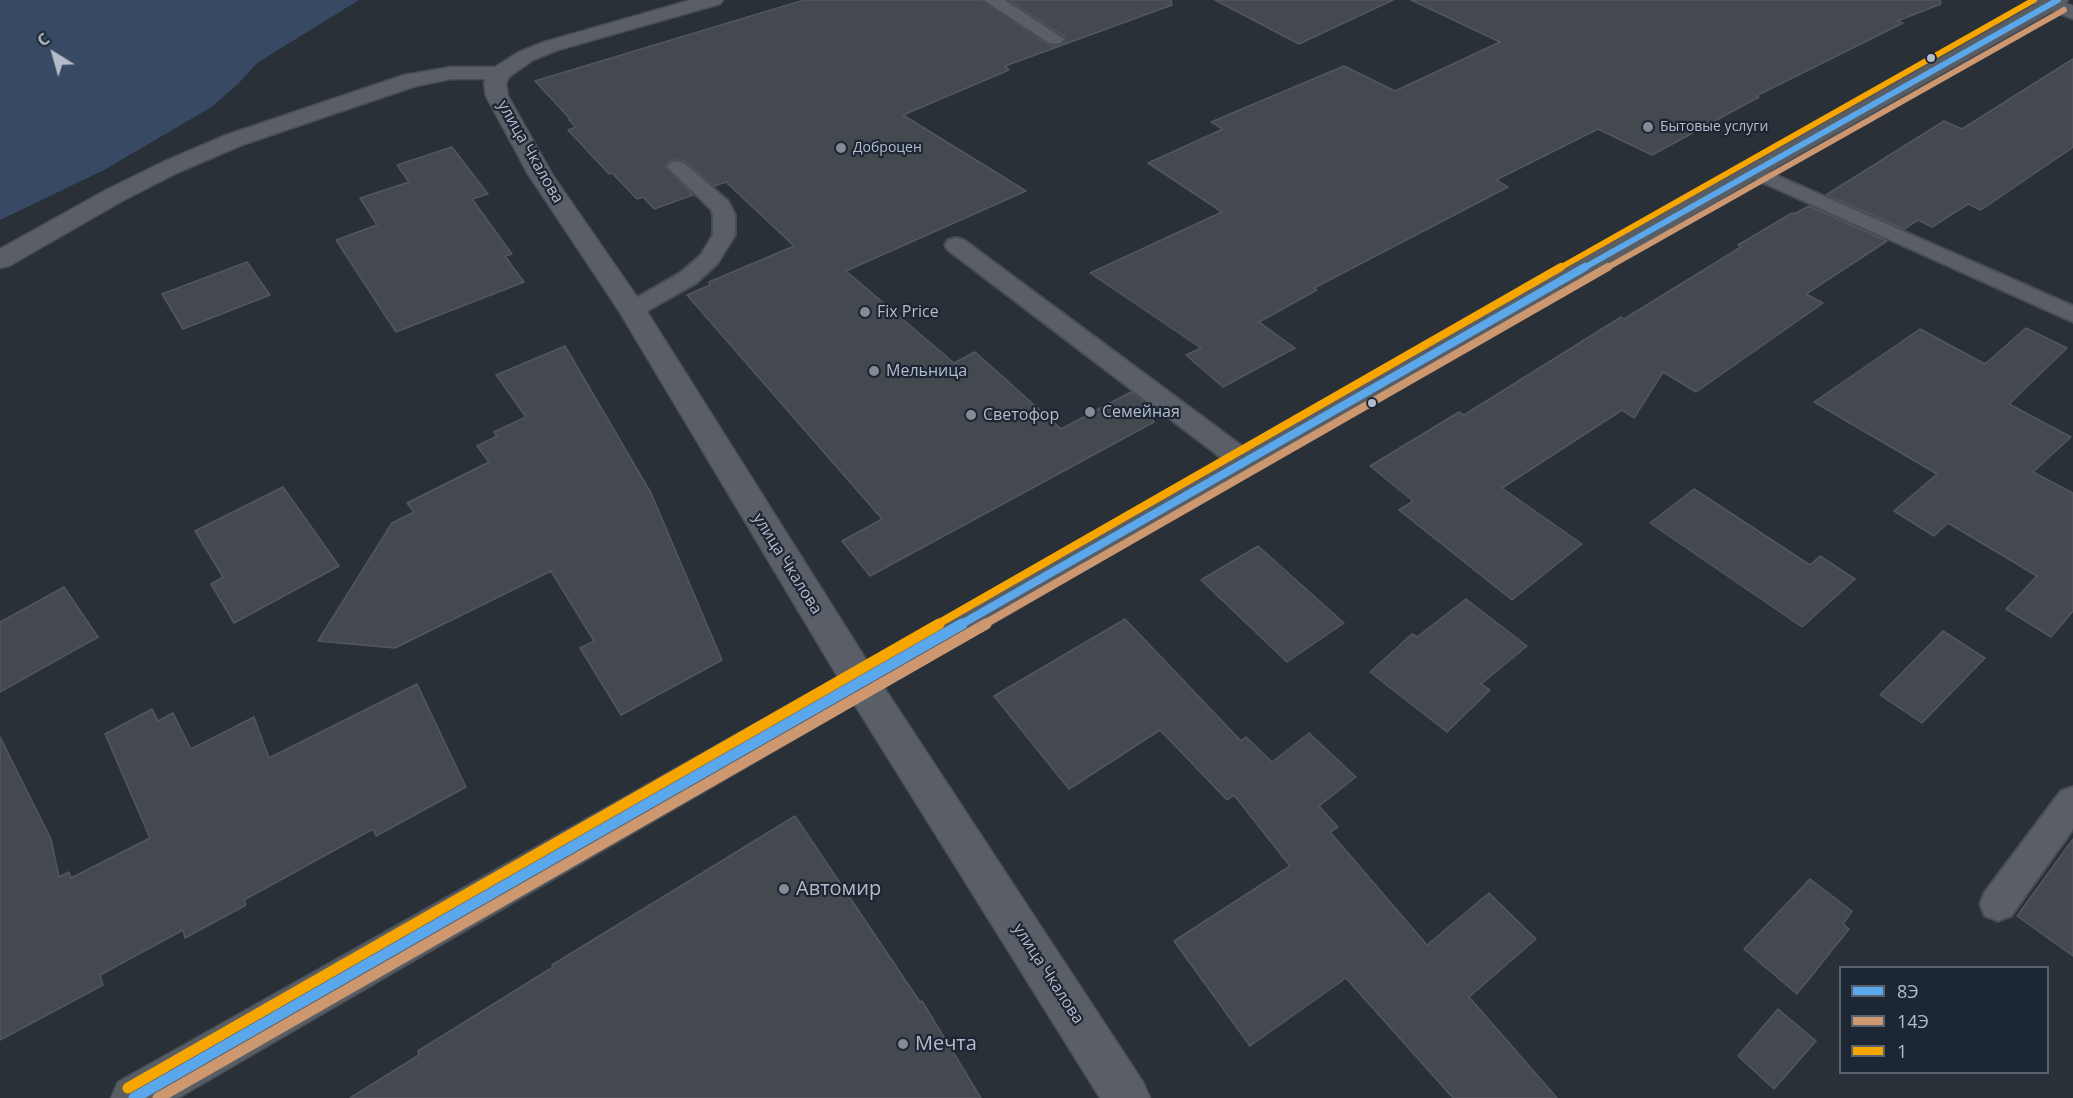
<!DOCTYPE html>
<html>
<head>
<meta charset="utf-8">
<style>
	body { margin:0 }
	#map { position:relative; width:2073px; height:1098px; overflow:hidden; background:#2a3038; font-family:"Open Sans",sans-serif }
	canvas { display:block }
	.legend { position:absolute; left:1839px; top:966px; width:210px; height:108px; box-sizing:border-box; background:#1d2633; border:2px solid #59626f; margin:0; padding:8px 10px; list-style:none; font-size:18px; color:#b4bcc9 }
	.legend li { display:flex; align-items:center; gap:12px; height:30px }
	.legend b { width:30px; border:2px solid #59626f }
	.north { position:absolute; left:24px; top:24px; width:60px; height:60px; -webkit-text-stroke:4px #1d2633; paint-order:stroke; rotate:323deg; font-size:16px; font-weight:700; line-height:24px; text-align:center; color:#b4bcc9 }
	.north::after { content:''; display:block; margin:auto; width:21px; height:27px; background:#b4bcc9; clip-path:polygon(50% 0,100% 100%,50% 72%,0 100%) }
</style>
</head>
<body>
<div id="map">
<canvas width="2073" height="1098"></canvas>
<ul class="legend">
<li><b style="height:8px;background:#5aa8eb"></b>8Э</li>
<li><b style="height:8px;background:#cd976f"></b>14Э</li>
<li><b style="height:8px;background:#f7a600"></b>1</li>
</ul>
<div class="north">С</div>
</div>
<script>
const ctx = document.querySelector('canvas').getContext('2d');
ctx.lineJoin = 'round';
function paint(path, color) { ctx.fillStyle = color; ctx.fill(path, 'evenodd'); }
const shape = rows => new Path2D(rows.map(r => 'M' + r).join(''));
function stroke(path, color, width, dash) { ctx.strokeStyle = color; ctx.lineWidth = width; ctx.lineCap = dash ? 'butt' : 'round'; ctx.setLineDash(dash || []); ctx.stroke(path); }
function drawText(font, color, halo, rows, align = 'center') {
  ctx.font = font + ' "Open Sans",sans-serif'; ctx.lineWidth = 4.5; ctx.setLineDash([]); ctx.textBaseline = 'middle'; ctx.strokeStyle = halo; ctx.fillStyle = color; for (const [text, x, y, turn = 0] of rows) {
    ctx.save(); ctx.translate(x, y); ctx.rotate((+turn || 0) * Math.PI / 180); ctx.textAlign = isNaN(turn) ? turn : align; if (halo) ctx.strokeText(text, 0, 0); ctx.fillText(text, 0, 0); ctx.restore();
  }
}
const water = shape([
	[0,0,359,0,257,63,238,84,210,108,104,170,0,220]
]);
const building = shape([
	[804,0,982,0,1048,45,1055,46,1063,44,1065,37,1009,0,1171,0,1172,5,1005,66,1009,70,903,115,1026,191,846,271,954,363,975,352,1061,429,1131,392,1143,401,1154,422,870,576,842,541,882,519,687,295,710,285,709,282,794,246,726,182,714,186,685,161,678,159,669,161,665,167,693,195,654,209,643,197,637,199,612,173,609,174,568,130,576,127,569,120,571,120,535,81,804,0],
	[1215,0,1393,0,1299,44,1215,0],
	[1411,0,1940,0,1941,4,1897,21,1903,23,1756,96,1759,97,1652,155,1598,129,1496,180,1508,187,1314,288,1317,290,1259,322,1295,348,1223,387,1186,355,1201,348,1090,273,1222,212,1148,163,1223,129,1211,122,1344,66,1395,91,1500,42,1411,0],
	[2073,59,2073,147,1981,210,1968,204,1932,227,1918,220,1904,229,1826,195,1944,121,1962,129,2073,59],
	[452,147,488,194,472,199,512,254,505,256,524,282,396,332,336,240,377,225,360,198,409,182,397,165,452,147],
	[1809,206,1887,241,1806,294,1823,303,1696,392,1663,372,1634,418,1622,410,1502,488,1582,544,1512,600,1399,510,1413,501,1370,466,1459,412,1464,415,1621,317,1624,319,1741,247,1738,245,1792,213,1794,214,1809,206],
	[247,262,270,295,183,329,162,294,247,262],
	[2026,328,2067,348,2009,404,2071,437,2033,472,2073,493,2073,611,2051,637,2006,609,2037,576,1948,523,1934,536,1894,511,1937,474,1814,402,1920,329,1985,364,2026,328],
	[565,346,651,493,722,660,621,715,580,648,594,641,551,571,395,648,318,641,392,523,414,512,407,503,489,462,477,446,497,436,494,432,526,417,496,375,565,346],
	[283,487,339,566,234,623,211,584,223,577,195,531,283,487],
	[1694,489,1810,565,1820,556,1855,579,1802,627,1650,523,1694,489],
	[1258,546,1344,623,1287,662,1201,580,1258,546],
	[64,587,98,637,0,692,0,622,64,587],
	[1466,599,1527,646,1481,684,1490,690,1447,732,1370,672,1412,634,1417,637,1466,599],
	[1125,619,1241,741,1246,737,1272,762,1309,733,1356,777,1319,806,1338,827,1330,832,1427,945,1489,893,1536,939,1469,997,1557,1098,1453,1098,1346,978,1250,1046,1174,941,1290,866,1234,795,1227,800,1160,730,1069,789,994,696,1125,619],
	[1943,631,1985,658,1922,723,1880,695,1943,631],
	[417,684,466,787,376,836,373,829,244,900,246,905,185,938,183,930,100,975,103,985,0,1040,0,737,51,839,59,877,69,872,71,878,150,838,105,734,152,709,158,721,173,713,191,749,254,717,269,758,417,684],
	[795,816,920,1002,922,1001,981,1098,350,1098,419,1055,418,1051,553,967,552,965,795,816],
	[2073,839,2073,956,2017,916,2073,839],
	[1810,879,1852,911,1843,924,1849,929,1797,994,1744,949,1810,879],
	[1778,1009,1816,1041,1774,1089,1738,1056,1778,1009]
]);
const service = shape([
	[984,0,1005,0,1064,39,1061,43,1055,44,1049,43,984,0],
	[677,161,684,163,728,201,735,215,735,235,717,264,696,283,640,315,632,317,624,315,620,310,624,305,680,273,701,255,713,235,713,215,711,209,667,167,670,163,677,161],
	[1753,165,2073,306,2073,322,1746,175,1743,171,1746,167,1753,165],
	[956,238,964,240,1254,455,1258,462,1254,469,1245,472,1236,469,948,250,945,245,948,240,956,238],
	[2073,787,2073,829,2011,916,1998,921,1985,916,1980,904,1985,892,2061,791,2073,787]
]);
const minor = shape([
	[691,0,723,0,720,4,558,50,533,60,509,77,506,83,508,96,552,174,646,310,874,672,1143,1082,1150,1098,1100,1098,848,694,619,311,528,174,486,96,484,83,486,79,451,79,416,86,242,145,179,172,124,200,9,266,0,268,0,249,106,190,163,162,226,135,404,75,451,67,495,67,519,52,544,42,691,0],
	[2031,0,2058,0,2073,6,2073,19,2034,4,2031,0]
]);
const secondary = shape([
	[2043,0,2068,0,2065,4,1761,176,178,1098,111,1098,118,1082,2043,0]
]);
const bus1Far2 = shape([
	[1582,269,2058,0]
]);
const bus1Far1 = shape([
	[960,625,1585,267]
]);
const bus1 = shape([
	[134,1098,962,624]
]);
const bus2Far2 = shape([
	[1605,269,2064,10]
]);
const bus2Far1 = shape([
	[983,625,1608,267]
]);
const bus2 = shape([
	[158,1098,986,624]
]);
const bus3Far2 = shape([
	[1558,269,2034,0]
]);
const bus3Far1 = shape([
	[936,625,1561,267]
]);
const bus3 = shape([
	[128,1088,939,624]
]);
const markers = [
	[1931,58,5,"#b4bcc9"],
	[1648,127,6,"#848b96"],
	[841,148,6,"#848b96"],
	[865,312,6,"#848b96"],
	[874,371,6,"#848b96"],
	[1372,403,5,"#b4bcc9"],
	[1090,412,6,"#848b96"],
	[971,415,6,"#848b96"],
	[784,889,6,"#848b96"],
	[903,1044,6,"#848b96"]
];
const farPoinames = [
	["Бытовые услуги",1660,127],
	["Доброцен",853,148]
];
const streetNames = [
	["улица Чкалова",530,152,60],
	["улица Чкалова",787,564,58],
	["улица Чкалова",1048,974,57]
];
const poiNames = [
	["Fix Price",877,312],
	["Мельница",886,371],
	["Семейная",1102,412],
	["Светофор",983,415]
];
const nearPoinames = [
	["Автомир",796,889],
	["Мечта",915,1044]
];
paint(water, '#384963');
paint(building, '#444950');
stroke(building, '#52575f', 1.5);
stroke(service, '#484c53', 4);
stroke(minor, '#484c53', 3);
stroke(secondary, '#484c53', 3);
paint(service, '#5a5e66');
paint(minor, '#5a5e66');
paint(secondary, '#595d64');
stroke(bus1Far2, '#5aa8eb', 6);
stroke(bus1Far1, '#5aa8eb', 8);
stroke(bus1, '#5aa8eb', 11);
stroke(bus2Far2, '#cd976f', 6);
stroke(bus2Far1, '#cd976f', 8);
stroke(bus2, '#cd976f', 11);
stroke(bus3Far2, '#f7a600', 6);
stroke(bus3Far1, '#f7a600', 8);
stroke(bus3, '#f7a600', 11);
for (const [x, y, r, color] of markers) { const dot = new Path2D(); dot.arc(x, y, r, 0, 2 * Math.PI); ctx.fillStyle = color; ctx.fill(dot); stroke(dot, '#1d2633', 2); }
drawText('14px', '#b4bcc9', '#1d2633', farPoinames, 'left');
drawText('16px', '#b4bcc9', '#1d2633', streetNames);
drawText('16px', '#b4bcc9', '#1d2633', poiNames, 'left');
drawText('20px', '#b4bcc9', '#1d2633', nearPoinames, 'left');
</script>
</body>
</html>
